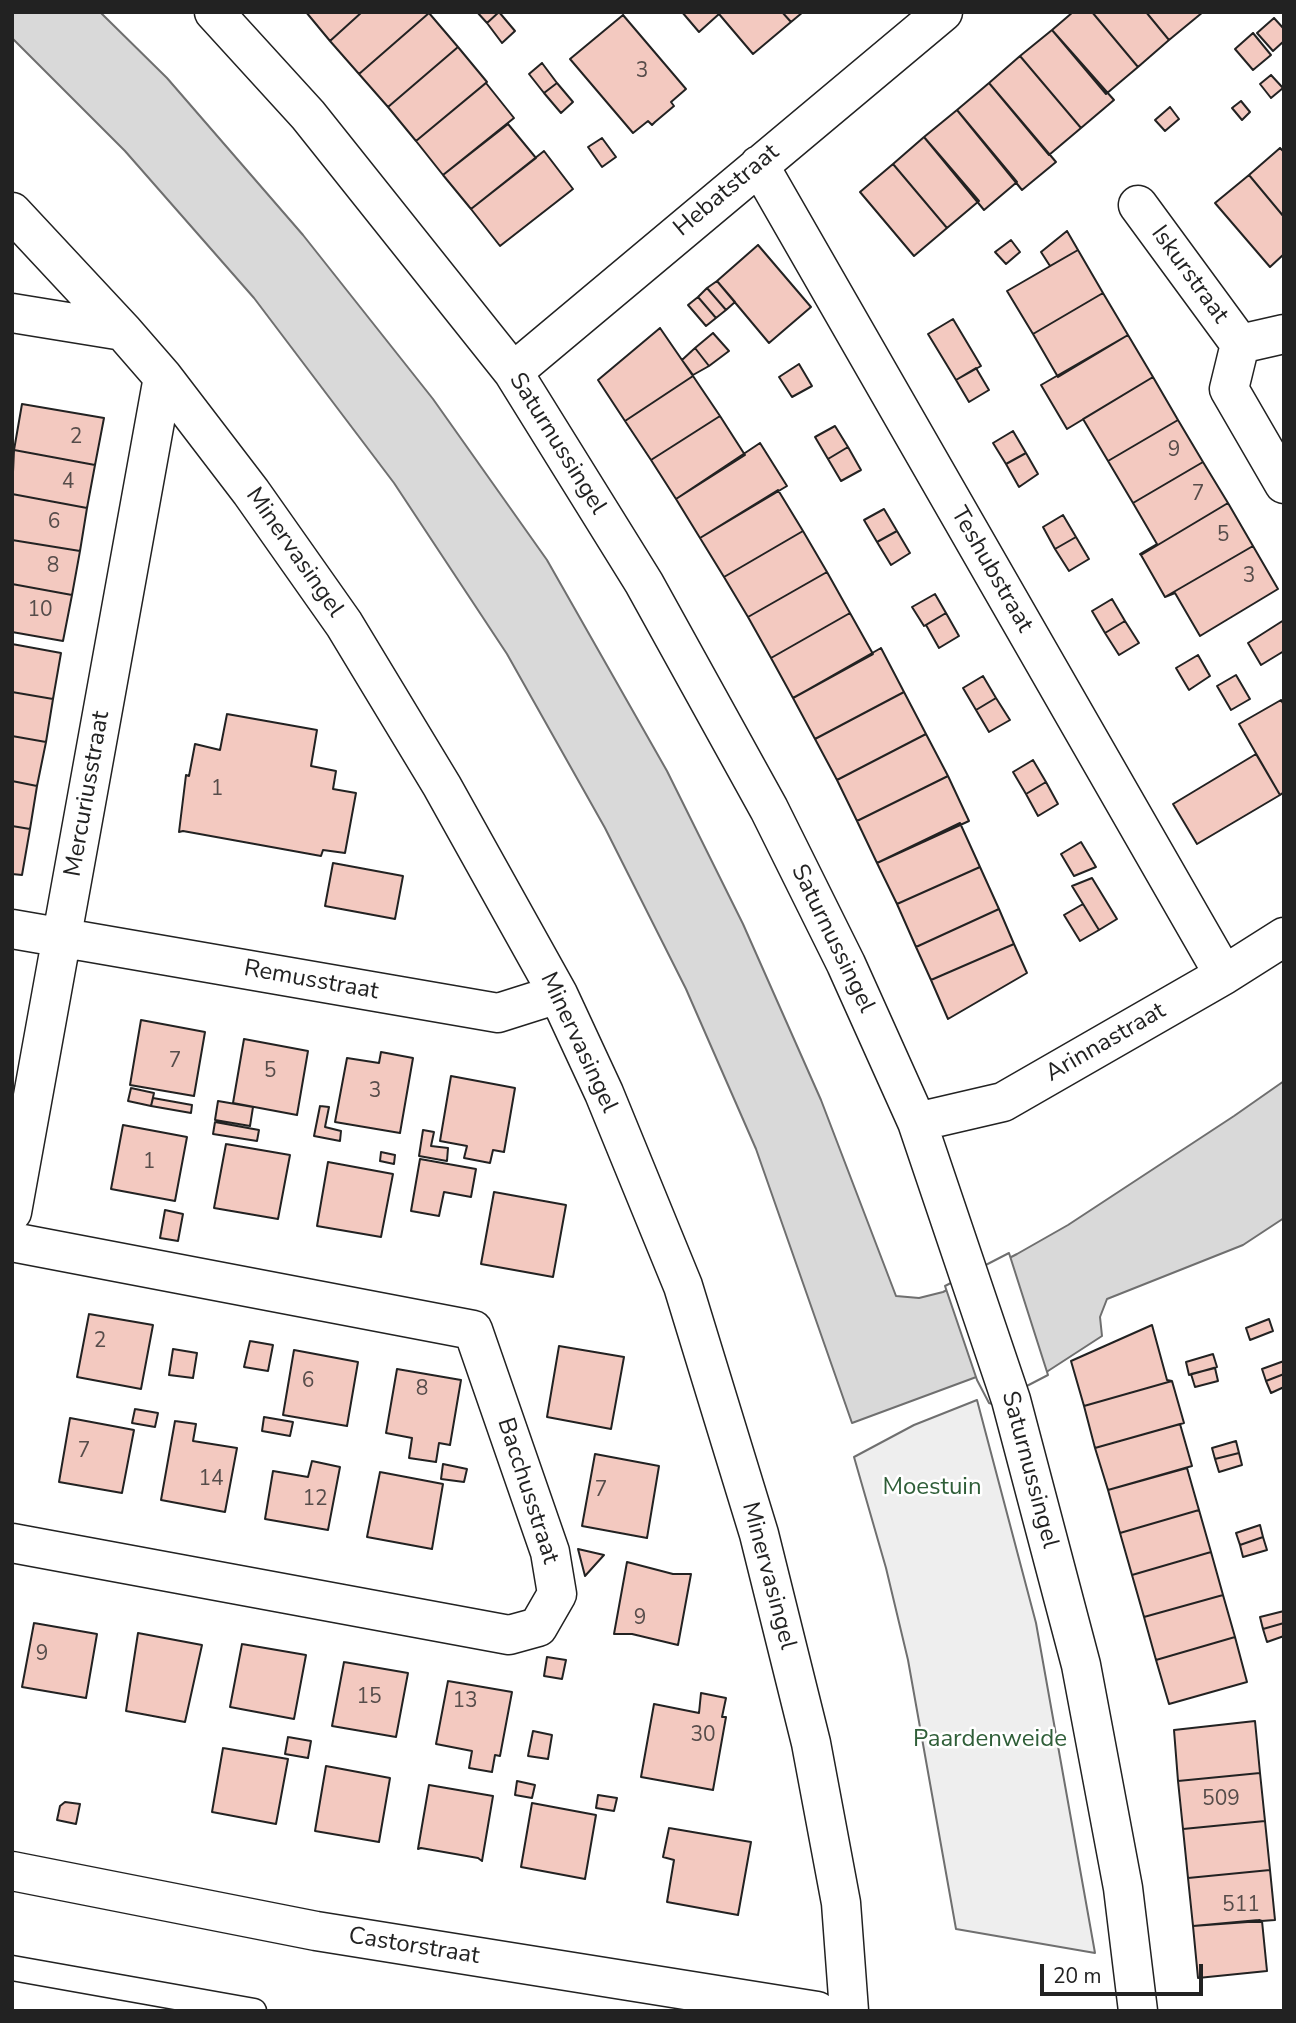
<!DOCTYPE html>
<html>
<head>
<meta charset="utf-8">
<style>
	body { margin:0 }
	#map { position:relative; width:1296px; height:2023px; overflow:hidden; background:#fff; font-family:"Nunito Sans",sans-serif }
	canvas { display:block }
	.frame { position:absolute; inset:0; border:14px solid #222; pointer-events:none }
	.scale { position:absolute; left:1040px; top:1964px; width:163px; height:32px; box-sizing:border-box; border:4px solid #222; border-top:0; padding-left:9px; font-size:21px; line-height:24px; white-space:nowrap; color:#222; -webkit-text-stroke:5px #fff; paint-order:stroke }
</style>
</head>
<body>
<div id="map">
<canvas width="1296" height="2023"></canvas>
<div class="frame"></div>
<div class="scale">20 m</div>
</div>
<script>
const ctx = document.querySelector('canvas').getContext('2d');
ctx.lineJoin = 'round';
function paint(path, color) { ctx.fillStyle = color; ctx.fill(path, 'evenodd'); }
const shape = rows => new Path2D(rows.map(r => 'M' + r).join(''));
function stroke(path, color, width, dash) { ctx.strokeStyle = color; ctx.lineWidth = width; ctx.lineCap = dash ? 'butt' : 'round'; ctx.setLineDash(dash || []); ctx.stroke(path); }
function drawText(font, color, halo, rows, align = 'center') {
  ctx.font = font + ' "Nunito Sans",sans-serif'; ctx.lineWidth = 5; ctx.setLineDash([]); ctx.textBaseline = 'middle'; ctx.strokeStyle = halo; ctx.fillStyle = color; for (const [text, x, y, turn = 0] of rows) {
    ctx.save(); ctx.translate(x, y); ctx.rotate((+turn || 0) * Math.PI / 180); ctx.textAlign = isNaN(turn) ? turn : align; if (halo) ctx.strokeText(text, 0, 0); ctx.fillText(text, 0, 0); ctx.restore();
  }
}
const green = shape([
	[977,1400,1036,1623,1095,1953,956,1929,908,1660,886,1568,854,1457,914,1425,977,1400]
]);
const water = shape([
	[12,12,100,12,167,78,303,235,433,399,547,560,667,771,743,924,821,1100,896,1296,919,1298,943,1292,1017,1254,1068,1225,1234,1116,1284,1081,1284,1218,1243,1245,1107,1299,1100,1317,1102,1336,1048,1371,992,1401,979,1376,852,1423,756,1149,686,989,605,828,507,654,394,483,254,298,125,151,12,38,12,12]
]);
const pier = shape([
	[1009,1253,1048,1375,992,1404,989,1403,977,1380,945,1286,1009,1253]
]);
const building = shape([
	[306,12,362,12,330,41,306,12],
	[362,12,428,12,429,13,359,74,330,41,362,12],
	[477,12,499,12,487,23,477,12],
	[499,12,515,31,502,43,487,23,499,12],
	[682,12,782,12,791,22,753,54,719,14,699,32,682,12],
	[782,12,803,12,791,22,782,12],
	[1073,12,1092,12,1138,67,1106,94,1052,30,1073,12],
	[1092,12,1146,12,1169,40,1138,67,1092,12],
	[1146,12,1203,12,1169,40,1146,12],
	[429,13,458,47,388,107,359,74,429,13],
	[623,15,686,89,671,102,674,106,655,122,652,125,648,121,633,133,570,59,623,15],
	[1274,18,1284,29,1284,41,1273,51,1257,33,1274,18],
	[1052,30,1114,100,1081,128,1020,56,1052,30],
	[1253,33,1271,55,1253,70,1235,49,1253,33],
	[458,47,487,82,416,141,388,107,458,47],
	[1020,56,1081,128,1049,155,989,83,1020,56],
	[542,63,557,83,544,93,529,74,542,63],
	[1271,75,1283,88,1271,98,1260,84,1271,75],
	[486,83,514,118,443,175,416,141,486,83],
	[557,83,573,102,561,113,544,93,557,83],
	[989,83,1056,162,1022,190,957,110,989,83],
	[1241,101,1250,112,1242,120,1232,108,1241,101],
	[1170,107,1179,119,1165,131,1155,120,1170,107],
	[957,110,1017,182,984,210,924,137,957,110],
	[508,124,536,158,471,209,443,175,508,124],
	[924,137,979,201,947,228,893,164,924,137],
	[602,138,616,157,602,167,588,147,602,138],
	[1280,148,1284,152,1284,217,1249,175,1280,148],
	[544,151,573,189,500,246,471,209,544,151],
	[893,164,947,228,914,256,860,192,893,164],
	[1249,175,1284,217,1284,254,1270,267,1215,203,1249,175],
	[1067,231,1078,250,1050,266,1041,252,1067,231],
	[1011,240,1020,252,1006,264,995,252,1011,240],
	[758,245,811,307,769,343,717,281,758,245],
	[1078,250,1103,293,1033,334,1007,291,1078,250],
	[717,281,735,302,726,310,707,288,717,281],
	[707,288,726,310,716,318,698,297,707,288],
	[1103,293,1128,335,1058,377,1033,334,1103,293],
	[698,297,716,318,706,326,688,305,698,297],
	[953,319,981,366,956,380,928,334,953,319],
	[660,328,693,376,625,421,598,380,660,328],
	[713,333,729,351,709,366,695,348,713,333],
	[1128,335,1153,377,1067,429,1041,385,1128,335],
	[695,348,709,366,693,375,682,360,695,348],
	[799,364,812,386,792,397,779,377,799,364],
	[976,368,989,390,969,402,956,380,976,368],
	[693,376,720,416,651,460,625,421,693,376],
	[1153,377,1178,420,1108,461,1083,419,1153,377],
	[22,404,104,418,95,465,14,450,22,404],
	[720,416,745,455,676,499,651,460,720,416],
	[1178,420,1203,462,1133,503,1108,461,1178,420],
	[835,426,848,447,828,459,815,437,835,426],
	[1013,431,1026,453,1006,464,993,443,1013,431],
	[760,443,787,486,700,538,676,499,760,443],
	[848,447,861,470,841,481,828,459,848,447],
	[14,450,95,465,87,508,12,494,14,450],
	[1026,453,1038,474,1019,487,1006,464,1026,453],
	[1203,462,1228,503,1141,555,1140,554,1157,544,1133,503,1203,462],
	[778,490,803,531,724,577,700,538,778,490],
	[12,494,87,508,80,551,12,540,12,494],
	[1228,503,1253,546,1165,597,1141,555,1228,503],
	[884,509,897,531,877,542,864,520,884,509],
	[1063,515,1076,537,1055,549,1043,527,1063,515],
	[803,531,827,572,748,617,724,577,803,531],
	[897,531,910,553,891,565,877,542,897,531],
	[1076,537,1089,559,1069,571,1055,549,1076,537],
	[12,540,80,551,72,595,12,584,12,540],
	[1253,546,1278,589,1200,636,1175,593,1165,597,1253,546],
	[827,572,850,613,771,658,748,617,827,572],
	[12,584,72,595,63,641,12,632,12,584],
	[935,594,946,613,924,626,912,607,935,594],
	[1112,599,1125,621,1105,633,1092,611,1112,599],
	[850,613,873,654,793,698,771,658,850,613],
	[946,613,959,636,939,648,926,625,946,613],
	[1284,620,1284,651,1261,665,1248,643,1284,620],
	[1125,621,1139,643,1119,655,1105,633,1125,621],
	[12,644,61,653,53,699,12,692,12,644],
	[881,648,904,692,815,739,793,698,881,648],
	[1198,655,1210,676,1189,690,1176,668,1198,655],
	[1236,675,1250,699,1231,710,1217,686,1236,675],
	[983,676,996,698,976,710,963,688,983,676],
	[12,692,53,699,46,742,12,736,12,692],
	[904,692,926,734,837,780,815,739,904,692],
	[996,698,1010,720,989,732,976,710,996,698],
	[1281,700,1284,705,1284,792,1280,795,1239,724,1281,700],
	[227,714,317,730,311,766,336,771,333,789,356,793,345,853,323,850,321,856,183,831,179,832,186,775,189,776,195,744,220,750,227,714],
	[926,734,948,776,857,821,837,780,926,734],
	[12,736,46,742,37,786,12,781,12,736],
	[1256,754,1280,795,1197,844,1173,804,1256,754],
	[1033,760,1046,782,1026,794,1013,772,1033,760],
	[948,776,969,821,877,863,857,821,948,776],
	[12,781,37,786,30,829,12,826,12,781],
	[1046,782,1058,804,1038,816,1026,794,1046,782],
	[960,823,980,867,897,904,877,863,960,823],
	[12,826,30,829,22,875,12,874,12,826],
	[1081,842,1096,867,1074,876,1061,854,1081,842],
	[333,863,403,876,395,919,325,906,333,863],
	[980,867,999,909,916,947,897,904,980,867],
	[1092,878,1117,919,1099,930,1072,886,1092,878],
	[1083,904,1099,930,1080,941,1064,915,1083,904],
	[999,909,1014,944,931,980,916,947,999,909],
	[1014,944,1027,973,948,1019,931,980,1014,944],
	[141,1020,205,1032,194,1096,130,1085,141,1020],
	[244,1039,308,1051,297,1115,233,1103,244,1039],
	[381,1052,413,1058,400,1133,335,1122,347,1058,379,1063,381,1052],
	[451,1076,515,1088,504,1152,493,1150,490,1163,464,1158,467,1146,440,1141,451,1076],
	[131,1088,154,1093,151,1106,128,1101,131,1088],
	[153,1098,192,1105,191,1113,151,1106,153,1098],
	[218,1101,253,1107,250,1126,215,1120,218,1101],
	[320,1106,329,1107,325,1127,341,1131,340,1141,314,1136,320,1106],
	[215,1122,259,1130,257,1141,213,1134,215,1122],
	[123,1125,187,1137,175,1201,111,1189,123,1125],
	[423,1130,434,1132,431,1146,448,1148,447,1161,419,1156,423,1130],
	[226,1144,290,1155,278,1219,214,1208,226,1144],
	[381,1152,395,1155,394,1164,380,1161,381,1152],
	[420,1159,476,1169,471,1197,444,1192,439,1216,411,1211,420,1159],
	[328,1162,393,1174,381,1237,317,1226,328,1162],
	[494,1192,566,1205,553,1277,481,1264,494,1192],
	[165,1210,183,1214,178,1241,160,1238,165,1210],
	[89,1314,153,1325,141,1389,77,1377,89,1314],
	[1269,1319,1273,1331,1250,1340,1246,1328,1269,1319],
	[1152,1325,1167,1380,1172,1381,1084,1406,1071,1361,1152,1325],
	[250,1341,273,1345,268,1371,244,1367,250,1341],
	[559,1346,624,1357,611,1429,547,1417,559,1346],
	[173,1349,197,1353,193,1378,169,1375,173,1349],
	[294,1350,358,1362,347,1426,283,1415,294,1350],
	[1213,1354,1217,1367,1189,1375,1186,1362,1213,1354],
	[1284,1361,1284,1374,1266,1381,1262,1369,1284,1361],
	[1215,1368,1218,1381,1195,1387,1191,1374,1215,1368],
	[397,1369,461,1380,450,1445,439,1443,436,1462,409,1458,412,1438,386,1433,397,1369],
	[1284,1374,1284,1387,1271,1393,1266,1381,1284,1374],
	[1172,1381,1184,1423,1095,1448,1084,1406,1172,1381],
	[135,1409,158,1413,155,1427,132,1423,135,1409],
	[264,1417,293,1422,290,1436,262,1431,264,1417],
	[70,1418,134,1430,122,1493,59,1482,70,1418],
	[175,1421,196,1424,193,1441,237,1448,225,1512,161,1500,175,1421],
	[1180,1424,1192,1466,1108,1490,1095,1448,1180,1424],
	[1236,1441,1239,1453,1215,1459,1212,1448,1236,1441],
	[1239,1453,1242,1465,1219,1472,1215,1459,1239,1453],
	[595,1454,659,1466,647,1538,582,1526,595,1454],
	[312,1461,340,1467,328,1530,265,1519,273,1471,308,1477,312,1461],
	[443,1464,467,1469,464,1482,441,1479,443,1464],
	[1187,1468,1199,1510,1120,1533,1108,1490,1187,1468],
	[380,1472,443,1484,432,1549,367,1537,380,1472],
	[1199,1510,1211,1552,1132,1575,1120,1533,1199,1510],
	[1260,1525,1263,1537,1240,1545,1236,1533,1260,1525],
	[1263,1537,1267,1550,1243,1557,1240,1545,1263,1537],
	[578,1549,604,1555,585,1576,578,1549],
	[1211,1552,1223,1595,1144,1617,1132,1575,1211,1552],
	[627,1562,673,1574,691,1574,678,1645,632,1634,614,1634,627,1562],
	[1223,1595,1235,1637,1156,1660,1144,1617,1223,1595],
	[1284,1611,1284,1623,1263,1629,1260,1617,1284,1611],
	[34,1623,97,1634,86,1698,22,1687,34,1623],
	[1284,1623,1284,1636,1267,1642,1263,1629,1284,1623],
	[138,1633,202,1645,185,1722,126,1711,138,1633],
	[1235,1637,1247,1682,1169,1704,1156,1660,1235,1637],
	[242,1644,306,1655,294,1719,230,1707,242,1644],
	[547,1657,566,1660,562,1679,544,1676,547,1657],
	[344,1662,408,1673,396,1737,332,1726,344,1662],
	[448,1681,512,1692,500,1756,495,1755,492,1772,469,1768,472,1751,436,1744,448,1681],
	[701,1693,726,1698,722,1717,726,1717,713,1790,641,1777,654,1704,699,1713,701,1693],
	[1255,1721,1260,1773,1178,1781,1174,1730,1255,1721],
	[533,1731,552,1735,548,1759,528,1756,533,1731],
	[288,1737,311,1741,308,1758,285,1754,288,1737],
	[223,1748,288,1759,276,1824,212,1812,223,1748],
	[326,1766,390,1778,379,1842,315,1831,326,1766],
	[1260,1773,1265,1821,1183,1829,1178,1781,1260,1773],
	[517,1781,535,1785,532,1798,515,1795,517,1781],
	[429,1785,493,1796,482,1861,478,1858,421,1848,418,1849,429,1785],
	[598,1795,617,1798,614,1811,596,1808,598,1795],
	[65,1802,80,1804,76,1824,57,1820,60,1806,65,1802],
	[532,1803,596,1815,585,1879,521,1867,532,1803],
	[1265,1821,1270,1870,1188,1878,1183,1829,1265,1821],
	[669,1828,751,1842,738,1915,667,1902,674,1860,663,1857,669,1828],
	[1270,1870,1275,1920,1193,1926,1188,1878,1270,1870],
	[1259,1920,1262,1921,1267,1971,1198,1978,1193,1926,1259,1920]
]);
const service = shape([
	[12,1968,254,2011]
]);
const minor = shape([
	[214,12,308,115,513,372,644,583,769,809,846,964,917,1122,1011,1400,1081,1665,1123,1888,1138,2011],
	[759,165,1224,975],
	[1138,205,1240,344,1284,334],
	[12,212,123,331,163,377,251,492,344,624,442,786,558,994,604,1093,683,1286,759,1534,811,1743,841,1903,849,2011],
	[12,313,123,331],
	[1240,344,1229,389,1284,484],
	[513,372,943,12],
	[12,929,498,1013,558,994],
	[917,1122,1003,1102,1224,975,1284,937],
	[12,1212,163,377],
	[12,1242,473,1330,550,1552,557,1594,538,1627,509,1635,12,1543],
	[12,1871,316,1931,817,2011]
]);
const numberNames = [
	["3",642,72],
	["2",76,438],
	["9",1174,451],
	["4",68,483],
	["7",1198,495],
	["6",54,523],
	["5",1223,536],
	["8",53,567],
	["3",1249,577],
	["10",40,611],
	["1",217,790],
	["7",175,1062],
	["5",270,1072],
	["3",375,1092],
	["1",149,1163],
	["2",100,1342],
	["6",308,1382],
	["8",422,1390],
	["7",84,1452],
	["14",211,1480],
	["7",601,1491],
	["12",315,1500],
	["9",640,1619],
	["9",42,1655],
	["15",369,1698],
	["13",465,1702],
	["30",703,1736],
	["509",1221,1800],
	["511",1241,1906]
];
const streetNames = [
	["Hebatstraat",727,191,-40],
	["Iskurstraat",1189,275,54],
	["Saturnussingel",557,444,58],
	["Minervasingel",294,553,55],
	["Teshubstraat",991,570,60],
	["Mercuriusstraat",88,794,-80],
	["Saturnussingel",832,939,64],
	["Remusstraat",311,981,10],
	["Minervasingel",578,1043,65],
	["Arinnastraat",1106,1043,-30],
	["Saturnussingel",1029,1470,75],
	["Bacchusstraat",527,1491,72],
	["Minervasingel",768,1576,75],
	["Castorstraat",414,1947,9]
];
const parkNames = [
	["Moestuin",932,1488],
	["Paardenweide",990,1740]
];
paint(green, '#eee');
stroke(green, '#6f6f6f', 2);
paint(water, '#d9d9d9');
stroke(water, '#6f6f6f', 2);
paint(pier, '#fff');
stroke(pier, '#6f6f6f', 2);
paint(building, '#f3c9c0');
stroke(building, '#222', 2);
stroke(service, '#222', 27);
stroke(minor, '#222', 41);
stroke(service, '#fff', 24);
stroke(minor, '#fff', 38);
drawText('21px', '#564c4a', null, numberNames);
drawText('24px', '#222', '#fff', streetNames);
drawText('24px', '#2f5e38', '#fff', parkNames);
</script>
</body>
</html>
